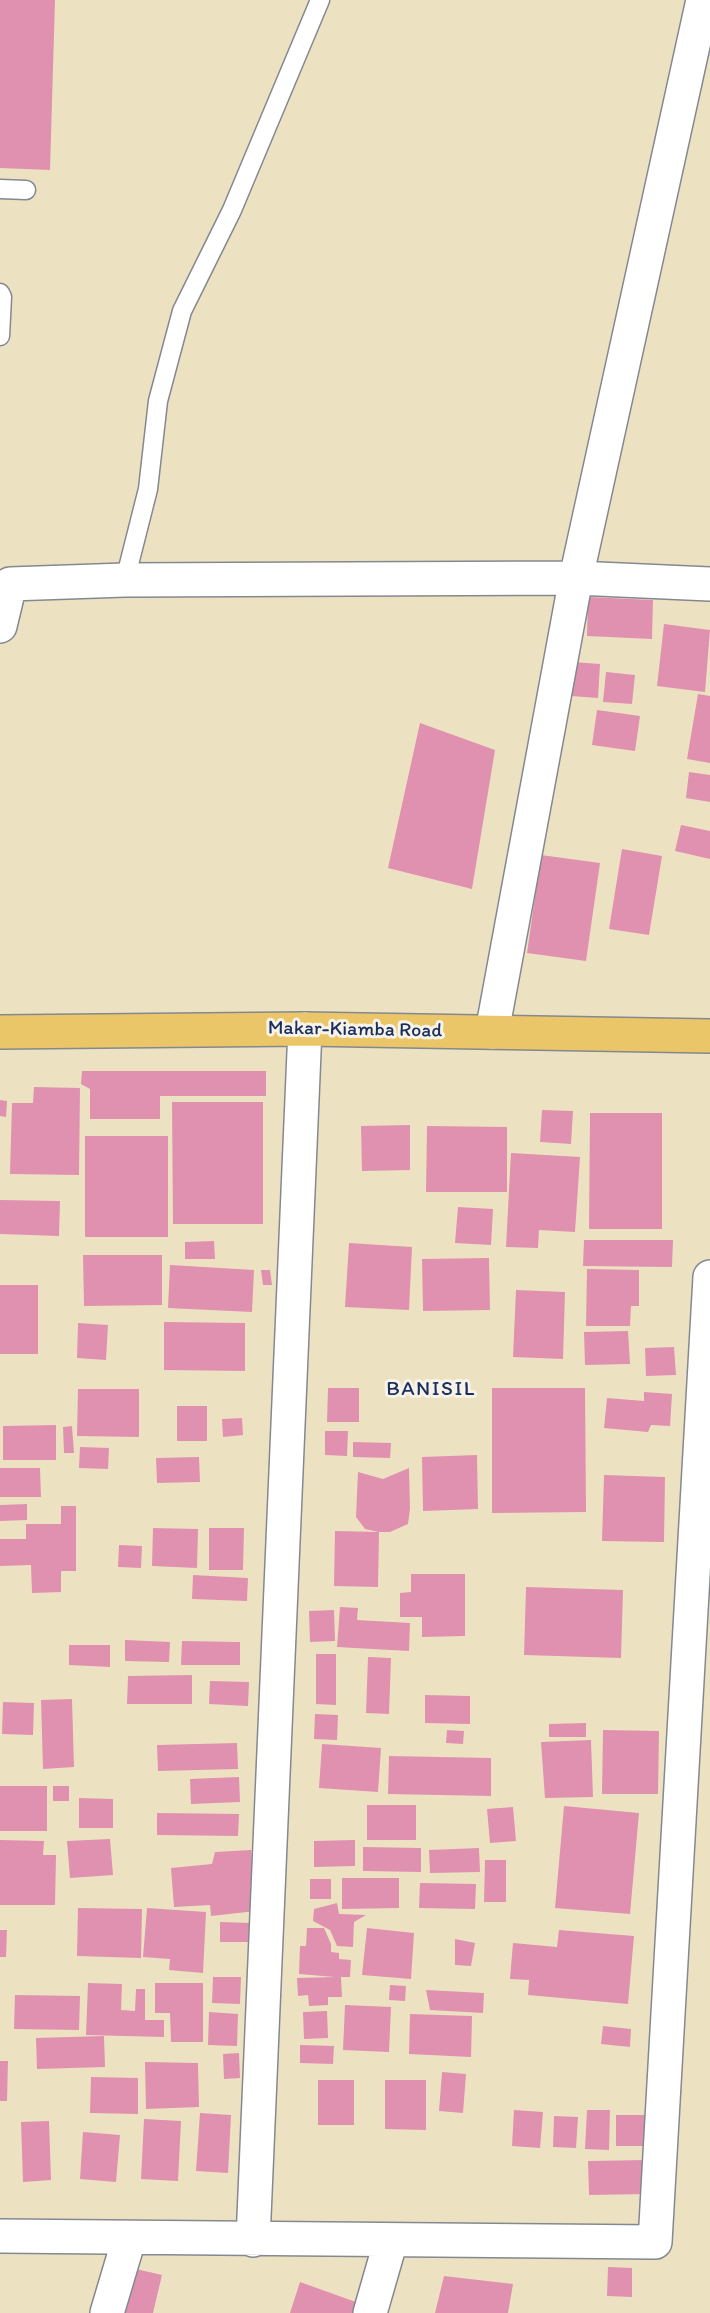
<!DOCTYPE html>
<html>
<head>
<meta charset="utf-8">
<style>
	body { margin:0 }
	canvas { display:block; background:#ece2c2 }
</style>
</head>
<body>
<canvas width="710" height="2313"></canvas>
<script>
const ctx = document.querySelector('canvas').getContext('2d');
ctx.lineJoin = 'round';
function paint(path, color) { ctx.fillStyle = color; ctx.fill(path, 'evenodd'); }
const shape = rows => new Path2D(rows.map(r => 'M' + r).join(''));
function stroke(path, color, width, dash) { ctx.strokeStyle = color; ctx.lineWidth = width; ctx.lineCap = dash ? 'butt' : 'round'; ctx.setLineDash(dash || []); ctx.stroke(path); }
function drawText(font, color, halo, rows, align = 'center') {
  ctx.font = font + ' Itim,sans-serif'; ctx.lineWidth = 6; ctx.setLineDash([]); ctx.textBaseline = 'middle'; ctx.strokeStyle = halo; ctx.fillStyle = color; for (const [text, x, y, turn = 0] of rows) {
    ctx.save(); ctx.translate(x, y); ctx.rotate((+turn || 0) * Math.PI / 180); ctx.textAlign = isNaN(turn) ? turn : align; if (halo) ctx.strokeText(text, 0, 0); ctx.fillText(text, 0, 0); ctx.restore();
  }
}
const building = shape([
	[0,0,55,0,50,170,0,168],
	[588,597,653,600,652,639,587,636],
	[664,624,710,630,705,692,657,686],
	[572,662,600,664,598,698,571,696],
	[606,672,635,675,632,704,603,702],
	[698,694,710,696,710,763,687,759],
	[597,710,640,716,635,751,592,745],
	[420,723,495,750,472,889,388,868],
	[689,772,710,775,710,802,686,798],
	[681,825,710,831,710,859,675,851],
	[622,849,662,856,649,935,609,929],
	[541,855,600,863,586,961,527,953],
	[82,1071,266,1071,266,1096,160,1096,160,1119,90,1119,90,1089,81,1084],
	[34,1087,80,1088,79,1175,10,1174,12,1103,33,1103],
	[0,1100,7,1101,6,1117,0,1116],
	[172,1102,263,1102,263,1224,173,1224],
	[542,1110,573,1111,571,1144,540,1142],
	[590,1113,662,1113,662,1229,589,1229],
	[410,1125,410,1170,362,1171,361,1126],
	[427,1126,507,1127,507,1192,426,1192],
	[85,1136,168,1136,168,1237,85,1237],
	[511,1153,580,1157,575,1232,539,1230,538,1248,506,1247],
	[0,1200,60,1201,59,1236,0,1234],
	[458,1207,493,1209,491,1245,455,1243],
	[584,1240,673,1240,672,1267,583,1266],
	[214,1241,215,1259,185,1259,185,1242],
	[349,1243,412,1247,409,1310,345,1307],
	[83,1255,162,1255,162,1305,84,1306],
	[489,1258,490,1310,423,1311,422,1259],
	[170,1265,254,1270,252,1312,168,1308],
	[587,1269,639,1270,639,1306,631,1306,630,1326,586,1326],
	[261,1270,270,1270,272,1285,263,1285],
	[0,1285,38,1285,38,1354,0,1354],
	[516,1290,565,1292,563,1359,513,1357],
	[164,1322,245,1323,245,1371,164,1370],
	[78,1323,108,1325,106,1360,77,1358],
	[628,1331,630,1364,585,1365,584,1332],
	[674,1347,676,1375,646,1376,645,1348],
	[328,1388,359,1388,359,1422,327,1422],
	[492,1388,585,1388,586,1512,492,1513],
	[78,1389,139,1389,139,1437,77,1436],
	[644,1392,672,1394,670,1426,651,1425,648,1432,604,1428,607,1398,644,1401],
	[177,1406,207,1406,207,1441,177,1441],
	[242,1418,243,1435,223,1437,222,1419],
	[56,1425,56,1460,3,1460,3,1426],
	[72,1426,74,1453,64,1453,63,1427],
	[325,1431,348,1431,347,1456,325,1455],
	[353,1442,391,1443,390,1458,353,1457],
	[80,1447,109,1448,108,1469,79,1468],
	[477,1455,478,1509,423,1511,422,1457],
	[199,1457,200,1482,157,1483,156,1458],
	[0,1468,40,1468,41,1497,0,1497],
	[409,1468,410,1509,408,1524,390,1532,379,1532,378,1587,334,1586,335,1531,379,1532,365,1529,356,1517,358,1472,383,1479],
	[604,1475,665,1477,664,1542,602,1541],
	[27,1504,27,1520,0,1521,0,1505],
	[61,1506,76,1506,76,1571,61,1571,61,1592,32,1593,31,1565,0,1566,0,1539,26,1539,26,1524,61,1524],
	[153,1528,198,1529,197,1568,152,1566],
	[209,1528,244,1528,243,1570,209,1570],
	[119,1545,142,1546,141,1568,118,1567],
	[411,1574,465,1574,465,1636,422,1637,422,1617,400,1617,400,1593,411,1592],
	[193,1575,248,1578,247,1601,192,1599],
	[526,1587,623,1590,621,1658,524,1655],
	[340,1607,358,1608,357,1620,410,1623,409,1651,337,1647],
	[334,1610,335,1641,310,1642,309,1611],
	[125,1640,170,1642,169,1662,125,1661],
	[182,1641,240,1642,240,1665,181,1665],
	[69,1645,110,1645,110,1667,69,1665],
	[316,1654,336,1654,336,1705,316,1704],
	[368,1657,391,1658,389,1714,366,1713],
	[192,1675,192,1704,127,1704,128,1676],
	[210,1681,249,1682,248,1706,209,1704],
	[425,1695,470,1696,470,1724,425,1723],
	[72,1699,74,1767,43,1769,41,1700],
	[3,1702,34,1703,33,1735,2,1734],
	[315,1714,338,1715,337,1740,314,1739],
	[586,1723,586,1737,549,1737,549,1724],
	[447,1730,464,1731,463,1744,446,1743],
	[603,1730,659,1731,658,1794,602,1794],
	[591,1740,593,1797,545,1798,541,1742],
	[237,1743,238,1769,158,1771,157,1745],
	[322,1744,381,1748,378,1792,319,1788],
	[389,1756,491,1758,491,1796,388,1794],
	[239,1777,240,1802,191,1804,190,1779],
	[0,1786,47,1786,47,1831,0,1831],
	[53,1786,69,1786,69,1801,53,1801],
	[79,1798,113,1799,113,1828,79,1828],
	[367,1805,416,1805,416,1840,367,1840],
	[564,1806,639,1813,630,1914,555,1908],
	[513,1807,516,1841,490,1843,487,1809],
	[157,1813,239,1814,238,1836,157,1835],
	[110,1839,113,1875,70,1878,67,1841],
	[0,1840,44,1841,43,1855,56,1855,55,1905,0,1905],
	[355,1840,355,1866,314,1867,314,1841],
	[363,1847,421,1848,421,1872,363,1871],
	[479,1848,480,1872,430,1873,429,1850],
	[251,1850,256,1911,211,1916,210,1905,174,1907,171,1868,212,1864,215,1852],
	[485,1860,506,1860,506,1902,484,1902],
	[342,1878,399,1878,399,1908,342,1909],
	[310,1879,331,1879,331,1899,310,1899],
	[420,1883,476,1884,475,1909,419,1908],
	[337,1903,339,1914,366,1915,354,1922,353,1947,337,1946,330,1930,313,1921,314,1909],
	[78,1908,142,1909,141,1958,77,1956],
	[147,1908,206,1912,203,1973,169,1970,170,1959,143,1957],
	[220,1922,251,1923,250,1942,220,1942],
	[307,1928,324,1928,331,1944,331,1952,339,1953,339,1959,351,1960,350,1977,341,1977,342,1997,328,1997,328,2005,309,2006,308,1995,298,1996,297,1978,335,1977,299,1974,300,1946,306,1946],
	[367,1928,414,1933,411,1979,362,1975],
	[0,1930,7,1930,6,1957,0,1957],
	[559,1930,634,1936,628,2004,528,1995,529,1980,510,1979,513,1943,557,1947],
	[455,1939,475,1943,471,1966,455,1965],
	[213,1977,241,1977,240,2004,212,2003],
	[88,1983,122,1984,121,2010,135,2011,136,1989,145,1989,145,2020,164,2020,164,2037,86,2035],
	[155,1983,203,1983,203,2042,171,2042,170,2013,155,2013],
	[390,1985,406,1986,405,2001,389,2000],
	[426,1990,484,1993,483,2013,430,2010],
	[15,1995,80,1996,79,2030,14,2029],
	[345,2005,391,2007,389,2052,343,2050],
	[327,2011,328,2038,304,2039,303,2012],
	[209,2012,238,2014,237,2046,208,2045],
	[410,2014,472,2016,471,2057,409,2054],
	[603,2026,631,2029,630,2047,601,2044],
	[104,2036,105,2067,37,2069,36,2038],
	[300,2045,334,2046,333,2064,300,2063],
	[239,2053,240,2078,224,2079,223,2054],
	[0,2061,8,2061,7,2101,0,2101],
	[145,2062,198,2063,199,2107,146,2109],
	[442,2072,466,2074,463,2113,439,2111],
	[91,2077,138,2078,138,2114,90,2113],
	[318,2080,354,2080,354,2125,318,2125],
	[385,2080,426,2080,426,2130,385,2129],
	[514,2110,543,2112,540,2148,512,2146],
	[587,2110,610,2110,609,2150,585,2149],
	[200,2113,231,2115,228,2173,196,2171],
	[616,2115,648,2115,648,2146,616,2146],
	[554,2116,578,2117,576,2148,553,2147],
	[144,2119,181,2121,178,2181,141,2179],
	[49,2121,51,2180,23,2182,21,2122],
	[83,2132,120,2135,116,2182,80,2179],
	[646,2160,647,2194,589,2195,588,2161],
	[608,2267,632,2268,632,2297,607,2296],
	[136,2269,162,2275,153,2313,125,2313],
	[444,2276,513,2284,508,2313,435,2313],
	[300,2282,367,2306,364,2313,290,2313]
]);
const lane = shape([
	[0,189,26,190],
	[0,293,2,297,0,336],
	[125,580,148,489,158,401,182,311,232,210,320,0]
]);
const street = shape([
	[0,626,10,584,125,580,576,578,710,584],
	[492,1032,576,578,703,0],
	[0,2236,655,2242,710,1277],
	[253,2240,305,1029],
	[107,2313,129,2239],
	[370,2313,391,2240]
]);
const primary = shape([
	[0,1032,305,1029,710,1036]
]);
const streetNames = [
	["Makar-Kiamba Road",355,1030,1]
];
const neighbourhoodNames = [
	["BANISIL",431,1390]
];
paint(building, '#e091b0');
stroke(lane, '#848890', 21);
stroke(street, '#848890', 36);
stroke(primary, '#848890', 36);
stroke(lane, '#fff', 18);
stroke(street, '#fff', 33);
stroke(primary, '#ebc669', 33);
drawText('20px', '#1b2f5e', '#f7f3e8', streetNames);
ctx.letterSpacing = '1.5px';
drawText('21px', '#1b2f5e', '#f7f3e8', neighbourhoodNames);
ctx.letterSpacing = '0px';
</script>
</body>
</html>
